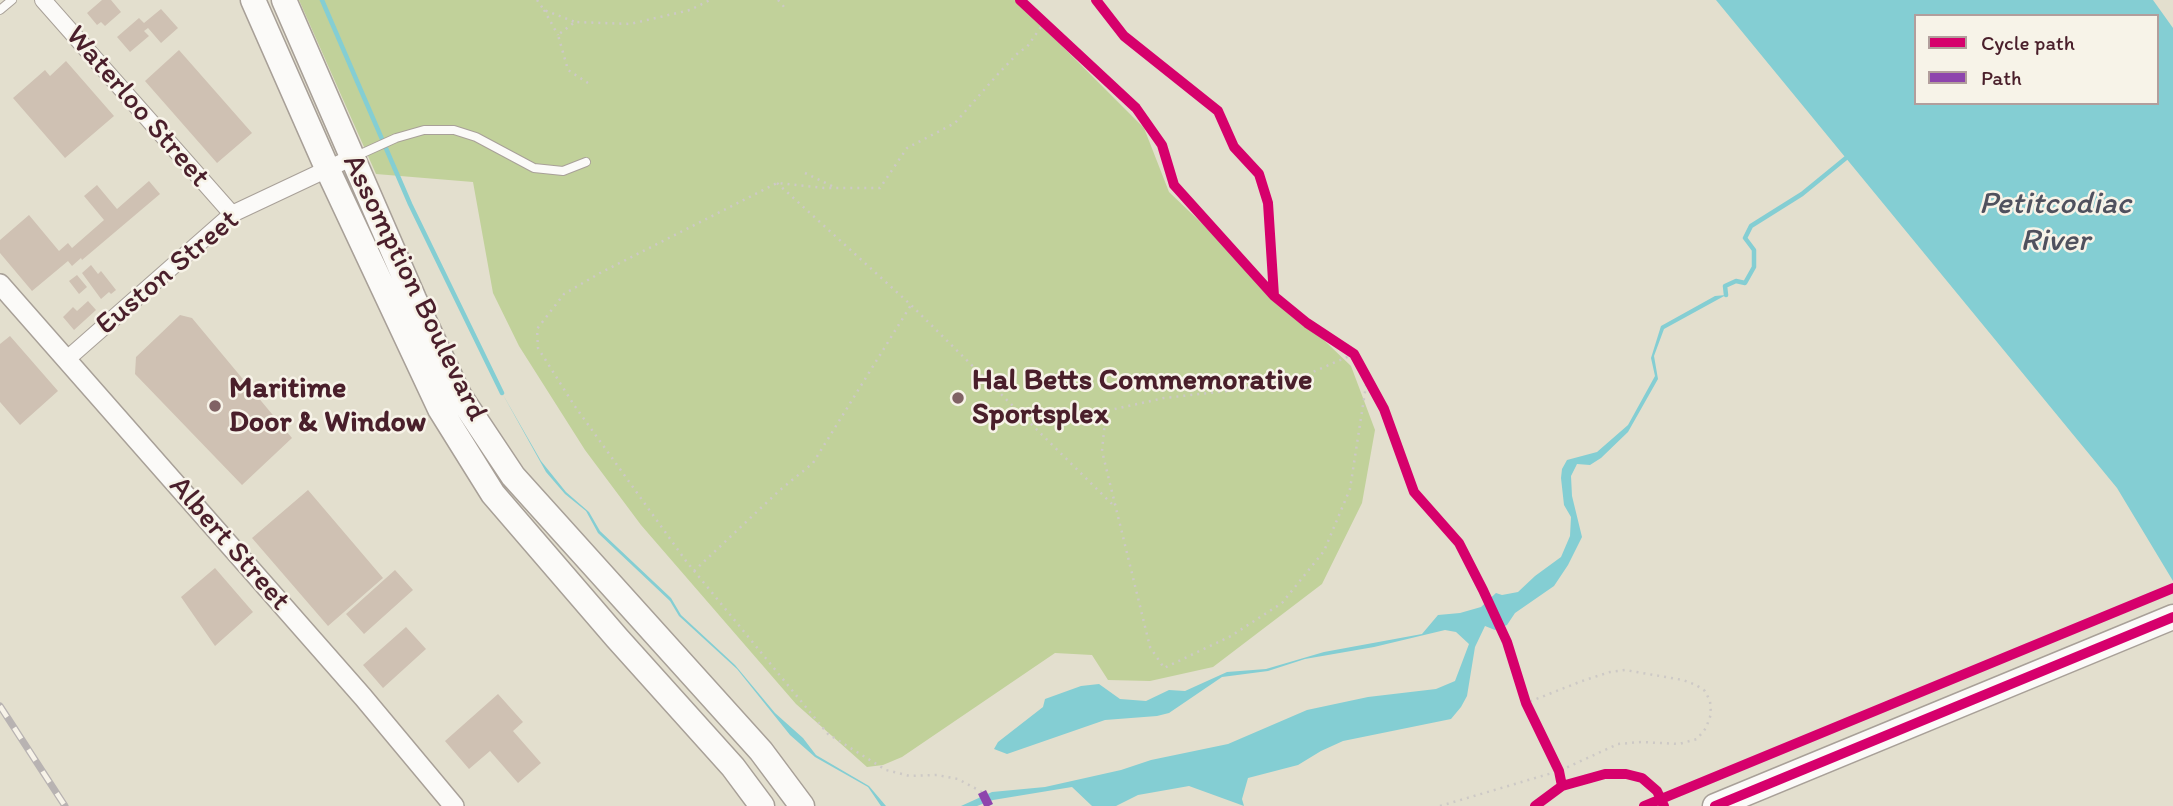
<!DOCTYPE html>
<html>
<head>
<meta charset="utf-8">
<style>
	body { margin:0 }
	#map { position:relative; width:2173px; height:806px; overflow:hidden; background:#e3dfce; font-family:Itim,sans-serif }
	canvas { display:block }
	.legend { position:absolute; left:1914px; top:14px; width:245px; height:91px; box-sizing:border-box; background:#f7f3e8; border:2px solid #b29e9c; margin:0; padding:9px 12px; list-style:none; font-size:21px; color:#4a1f2b }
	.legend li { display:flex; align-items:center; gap:14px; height:35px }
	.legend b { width:35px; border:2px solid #b29e9c }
</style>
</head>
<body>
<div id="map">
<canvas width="2173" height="806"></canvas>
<ul class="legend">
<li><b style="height:9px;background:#d6006c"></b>Cycle path</li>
<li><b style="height:9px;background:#8e44ad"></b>Path</li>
</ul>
</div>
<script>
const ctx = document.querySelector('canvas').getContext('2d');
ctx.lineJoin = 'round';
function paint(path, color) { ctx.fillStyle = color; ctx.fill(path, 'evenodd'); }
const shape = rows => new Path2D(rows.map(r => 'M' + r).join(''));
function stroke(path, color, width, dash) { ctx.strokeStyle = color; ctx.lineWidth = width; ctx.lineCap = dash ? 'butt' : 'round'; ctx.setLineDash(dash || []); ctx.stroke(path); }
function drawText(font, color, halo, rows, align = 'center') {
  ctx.font = font + ' Itim,sans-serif'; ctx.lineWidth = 5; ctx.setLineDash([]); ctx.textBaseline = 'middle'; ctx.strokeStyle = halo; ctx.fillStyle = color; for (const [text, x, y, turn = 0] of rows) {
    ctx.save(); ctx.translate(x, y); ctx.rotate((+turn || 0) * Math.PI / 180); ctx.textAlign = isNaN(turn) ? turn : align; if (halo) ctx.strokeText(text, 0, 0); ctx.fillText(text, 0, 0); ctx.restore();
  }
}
const green = shape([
	[299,0,1016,0,1144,128,1169,192,1351,366,1375,430,1362,503,1322,584,1213,667,1150,681,1108,680,1092,655,1055,653,902,757,883,765,867,767,796,704,641,525,585,450,519,346,493,293,473,182,376,174]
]);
const water = shape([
	[1716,0,2153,0,2173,28,2173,581,2117,488],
	[1916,16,2157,16,2157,103,1916,103],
	[1726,295,1664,329,1654,356,1658,379,1628,432,1601,458,1590,465,1577,464,1571,476,1572,496,1582,537,1568,565,1554,586,1515,613,1507,625,1495,630,1485,626,1475,647,1467,696,1461,707,1451,719,1343,741,1321,751,1298,765,1248,778,1242,799,1244,806,1189,786,1138,795,1116,806,1092,806,1072,787,993,800,977,806,961,806,992,792,1045,787,1121,770,1151,760,1228,744,1307,710,1368,697,1436,689,1455,681,1469,644,1456,632,1445,630,1374,647,1305,659,1268,671,1222,677,1169,713,1157,716,1105,720,1007,754,994,749,998,742,1043,707,1045,699,1081,686,1099,684,1120,699,1146,701,1169,690,1185,691,1227,672,1266,669,1324,652,1422,634,1438,615,1460,613,1481,607,1496,593,1502,595,1518,592,1535,576,1561,557,1570,536,1571,517,1564,505,1561,478,1562,469,1567,460,1597,452,1628,425,1655,376,1651,358,1661,326,1715,296],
	[502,393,541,461,566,492,589,512,600,531,671,598,681,615,735,665,775,713,803,738,816,755,869,786,886,806,881,806,868,787,815,757,790,735,737,669,679,616,670,601,598,533,586,511,565,494,546,472]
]);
const stream = shape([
	[322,0,410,204,502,393],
	[1726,295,1725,286,1736,281,1745,283,1754,267,1754,250,1745,238,1751,226,1802,194,1846,158]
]);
const building = shape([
	[102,0,111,0,121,12,105,26,101,22,97,25,87,13],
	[161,9,178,28,161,43,148,28,144,31,149,36,130,52,117,37,139,18,144,23],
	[179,50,252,133,217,163,145,81],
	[66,61,114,116,65,158,13,98,45,70,50,76],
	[149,181,160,194,82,260,81,258,72,266,68,261,32,291,0,253,0,240,29,215,59,251,68,243,72,248,104,220,84,196,97,185,117,209],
	[91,265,98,274,101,271,116,290,111,294,109,292,101,299,82,273],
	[77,275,87,287,79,294,69,281],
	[88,301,96,310,74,330,63,317,73,307,77,311],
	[180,315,192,318,292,438,242,485,135,374,136,357],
	[10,336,58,391,20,425,0,402,0,344],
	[308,490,383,578,328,626,252,538],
	[215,568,253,612,215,646,181,597],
	[395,570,413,590,364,634,346,614],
	[406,627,426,649,383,688,363,665],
	[498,694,523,722,513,731,541,763,518,783,490,751,469,769,445,741]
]);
const path = shape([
	[537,0,544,10,575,22],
	[778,0,785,8],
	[544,10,558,35],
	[588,83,568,70,558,35,575,22,630,24,690,10,710,0],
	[805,173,834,187],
	[777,183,911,305,1113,505],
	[1354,354,1306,375,1236,390,1164,398,1106,411,1102,451,1150,647,1164,668,1231,636,1282,603,1324,551,1350,489,1367,379],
	[694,571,780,490,813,463,911,305],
	[982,792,958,779,937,775,910,776,886,770,828,734,686,561,574,405,538,348,537,329,564,294,600,273,777,183,824,188,880,188,907,148,955,123,998,74,1019,52,1027,47,1043,24],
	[1440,806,1559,771,1618,744,1641,742,1679,744,1697,739,1706,728,1711,714,1710,701,1705,691,1696,685,1683,680,1625,670,1610,672,1582,681,1526,703]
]);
const service = shape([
	[0,10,12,0],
	[354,157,396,138,424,130,454,130,476,137,534,168,563,171,586,162]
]);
const minor = shape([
	[43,0,232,214],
	[66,360,232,214,351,158]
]);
const tertiary = shape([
	[0,284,363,697,454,806]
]);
const primary = shape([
	[253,0,327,168,440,409,493,494,617,638,733,767,762,806],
	[284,0,414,299,459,395,513,476,761,751,802,806],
	[1715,806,2173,617]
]);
const rail = shape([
	[0,706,65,806]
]);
const quiet = shape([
	[982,792,989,806]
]);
const cycleway = shape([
	[1020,0,1136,108,1162,145,1174,185,1274,296,1307,323,1354,354,1384,409,1414,492,1459,543,1483,590,1507,642,1526,703,1559,771,1562,786],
	[1096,0,1124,36,1218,111,1234,147,1259,174,1268,203,1274,296],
	[1535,806,1562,786,1605,774,1626,774,1642,778,1657,791,1664,806],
	[1644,806,2173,588],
	[1715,806,2173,617]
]);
const markers = [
	[958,398,7,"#806264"],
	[215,406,7,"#806264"]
];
const streetNames = [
	["Waterloo Street",137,107,49],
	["Euston Street",168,273,-40],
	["Assomption Boulevard",414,288,64],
	["Albert Street",229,544,49]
];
const poiNames = [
	["Hal Betts Commemorative",972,381],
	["Sportsplex",972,415],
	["Maritime",229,389],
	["Door & Window",229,423]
];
const waterNames = [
	["Petitcodiac",2055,205],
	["River",2055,242]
];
paint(green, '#c1d19a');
paint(water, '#84ced3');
stroke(stream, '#84ced3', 4.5);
paint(building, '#cfc1b3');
stroke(service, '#a8a098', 10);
stroke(minor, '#a8a098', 18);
stroke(tertiary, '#a8a098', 22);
stroke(primary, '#a8a098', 27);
stroke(path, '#cdc9c6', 2.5, [2, 5]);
stroke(service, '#fbfaf8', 8);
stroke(minor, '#fbfaf8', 16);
stroke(tertiary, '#fbfaf8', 19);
stroke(primary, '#fbfaf8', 24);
stroke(rail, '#b8b3b2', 7);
stroke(rail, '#f7f3e8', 4.5, [13]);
stroke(quiet, '#8e44ad', 9, [18, 9]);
stroke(cycleway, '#d6006c', 10);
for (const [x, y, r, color] of markers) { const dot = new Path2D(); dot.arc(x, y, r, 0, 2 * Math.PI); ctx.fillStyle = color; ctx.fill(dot); stroke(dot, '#f7f3e8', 2.5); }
drawText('30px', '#4a1f2b', '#f7f3e8', streetNames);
drawText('bold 30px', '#4a1f2b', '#f7f3e8', poiNames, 'left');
drawText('italic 32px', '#4f515e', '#f7f3e8', waterNames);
</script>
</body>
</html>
